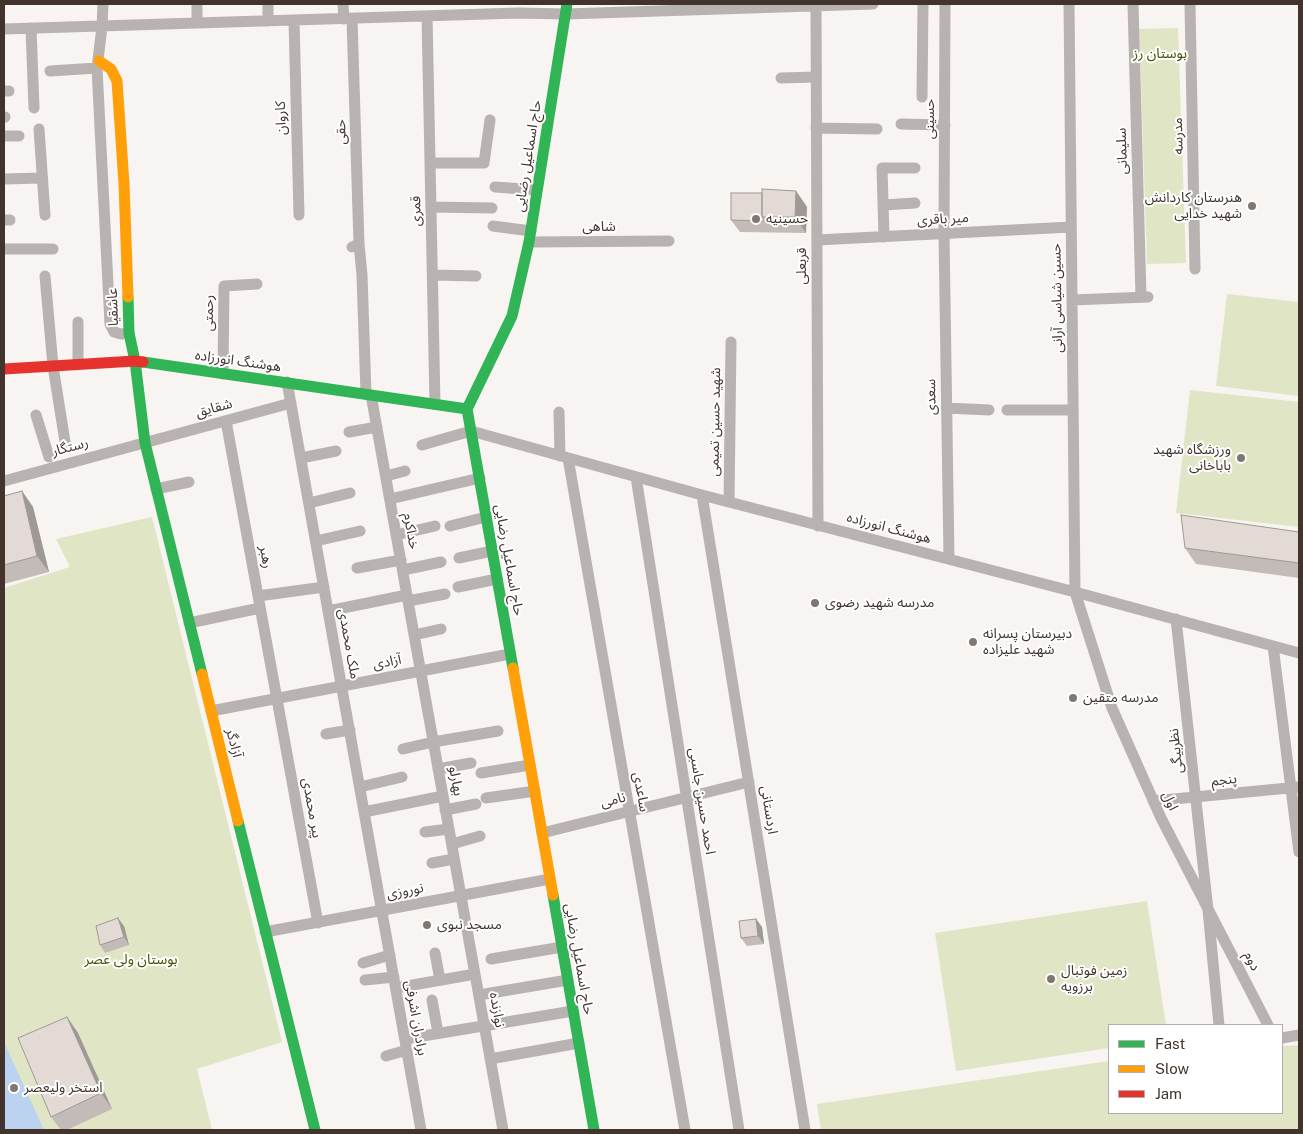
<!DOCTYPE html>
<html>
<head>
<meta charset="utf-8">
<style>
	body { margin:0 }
	#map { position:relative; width:1303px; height:1134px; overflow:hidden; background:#f7f4f2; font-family:"Public Sans",sans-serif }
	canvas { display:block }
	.frame { position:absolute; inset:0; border:5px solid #42332d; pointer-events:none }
	.legend { position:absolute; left:1108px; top:1024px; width:175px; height:90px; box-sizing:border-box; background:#fff; border:1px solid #b3adab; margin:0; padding:6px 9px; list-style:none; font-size:15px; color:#42332d }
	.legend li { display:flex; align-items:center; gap:10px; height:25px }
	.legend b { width:25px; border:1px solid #b3adab }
</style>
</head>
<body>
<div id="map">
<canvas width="1303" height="1134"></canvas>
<div class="frame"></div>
<ul class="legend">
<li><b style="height:6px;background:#30b455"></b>Fast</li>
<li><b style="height:6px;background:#ff9f0a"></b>Slow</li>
<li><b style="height:6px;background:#e5322d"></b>Jam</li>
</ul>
</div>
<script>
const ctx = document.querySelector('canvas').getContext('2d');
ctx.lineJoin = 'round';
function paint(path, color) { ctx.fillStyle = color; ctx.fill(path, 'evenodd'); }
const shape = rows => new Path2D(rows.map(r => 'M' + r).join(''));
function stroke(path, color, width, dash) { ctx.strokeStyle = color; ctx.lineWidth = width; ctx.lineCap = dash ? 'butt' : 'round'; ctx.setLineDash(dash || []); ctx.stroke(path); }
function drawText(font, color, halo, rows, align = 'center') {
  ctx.font = font + ' "Public Sans","Noto Sans Arabic",sans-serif'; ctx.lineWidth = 4; ctx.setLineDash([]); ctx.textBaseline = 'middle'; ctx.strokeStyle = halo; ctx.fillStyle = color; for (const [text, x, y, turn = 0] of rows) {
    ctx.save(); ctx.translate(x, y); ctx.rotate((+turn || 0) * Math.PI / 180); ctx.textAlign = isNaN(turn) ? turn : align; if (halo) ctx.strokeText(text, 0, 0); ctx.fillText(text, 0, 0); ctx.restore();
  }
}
const green = shape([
	[1178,28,1186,263,1147,264,1139,29],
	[1227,294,1299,302,1299,396,1216,386],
	[1190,390,1299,402,1299,527,1176,513],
	[152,517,282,1042,197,1069,212,1130,4,1130,4,588,70,567,56,539],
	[1147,901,1166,1025,1109,1025,1109,1048,956,1071,935,933],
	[1299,1045,1299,1130,821,1130,817,1104,1109,1061,1109,1113,1282,1113,1282,1046]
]);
const water = shape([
	[5,1044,44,1130,4,1130,4,1045]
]);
const street = shape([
	[103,4,102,27,97,68,110,324,114,332,121,334,129,333],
	[197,4,197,23],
	[268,4,268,21],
	[343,4,344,19],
	[816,4,818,526],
	[945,4,944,234,949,559],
	[1069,4,1075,592,1112,708,1161,818,1268,1025],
	[1133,4,1141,297],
	[1190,4,1195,269],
	[427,16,435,404],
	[294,20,299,215],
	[31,28,34,108],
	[4,29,518,13,566,14,873,4],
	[50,71,97,68],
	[781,78,816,77],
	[4,91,9,91],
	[922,97,923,4],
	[4,117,5,117],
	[901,124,945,125],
	[816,128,877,129],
	[39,129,45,215],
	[4,136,19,136],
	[430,163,484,163,490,120],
	[4,179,41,178],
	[495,187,537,190],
	[883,205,915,203],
	[431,207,492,208],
	[4,220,10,220],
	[493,226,531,231],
	[884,237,882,168,915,168],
	[817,240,1071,227],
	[529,242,669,241],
	[359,244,362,275,366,394],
	[352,247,359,244,352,19],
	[4,249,53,249],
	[433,275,476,276],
	[45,276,53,366,66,448],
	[1072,300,1148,297],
	[78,364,78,322],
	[223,374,224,286,257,284],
	[287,382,421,1130],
	[371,395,503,1130],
	[946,408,989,410],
	[1007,410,1073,410],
	[559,412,560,456],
	[36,415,49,457],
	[226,421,318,923],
	[349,432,377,427],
	[422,445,471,431,702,495,1075,592,1299,653],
	[301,458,336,451],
	[568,458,685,1130],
	[386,476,405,471],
	[636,477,739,1130],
	[4,481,291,403],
	[156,489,189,482],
	[702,495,805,1130],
	[390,499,480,478],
	[729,502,731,342],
	[309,503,350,493],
	[450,526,486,517],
	[396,535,435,526],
	[316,541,360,531],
	[459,558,492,551],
	[357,568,401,560],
	[403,570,441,562],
	[458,587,497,579],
	[258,596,324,587],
	[408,601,445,594],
	[328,611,407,595],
	[1176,619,1208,910,1219,1025],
	[189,623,260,608],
	[414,635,441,629],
	[1273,646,1299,852],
	[211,711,510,654],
	[326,734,350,730],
	[403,749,433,742,498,731],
	[438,769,471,763],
	[481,773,530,765],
	[360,787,402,777],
	[486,798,535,791],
	[1153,801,1299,787],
	[445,810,476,804],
	[364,812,443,796],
	[425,832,449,829],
	[542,833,749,782],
	[452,844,480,836],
	[432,863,454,859],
	[265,932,550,879],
	[435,953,440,980],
	[491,959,562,947],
	[363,963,390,955],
	[365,980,394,977],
	[396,988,475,974],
	[479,995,568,980],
	[432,1000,438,1033],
	[1282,1038,1299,1035],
	[405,1039,573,1011],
	[386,1056,407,1050],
	[490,1059,579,1043]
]);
const fast = shape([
	[128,297,129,333,135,361,145,443,202,674],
	[143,362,467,409],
	[513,668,467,409,512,316,529,242,567,4],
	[238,821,315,1130],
	[553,895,594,1130]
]);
const slow = shape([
	[99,61,111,69,117,81,124,184,128,297],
	[513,668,553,895],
	[202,674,238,821]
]);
const jam = shape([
	[4,369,135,361,143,362]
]);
const wall = shape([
	[796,191,807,207,806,233,740,232,731,220,762,193],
	[22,491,33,507,49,572,4,584,4,496],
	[1299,532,1299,578,1196,564,1185,548],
	[756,919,762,927,764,944,747,946,741,938],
	[124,926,129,945,105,953,100,945],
	[67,1017,78,1033,112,1109,67,1130,61,1130,51,1117]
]);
const shadedWall = shape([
	[796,191,807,207,806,233,795,217],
	[22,491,33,507,49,572,37,556],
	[118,918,124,926,129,945,124,937],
	[756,919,762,927,764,944,758,936],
	[67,1017,78,1033,112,1109,101,1093]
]);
const building = shape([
	[762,189,796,191,795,217,762,217,762,189],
	[731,193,762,193,762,217,765,221,731,220,731,193],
	[22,491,37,556,4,565,4,496,22,491],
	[1181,515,1299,532,1299,563,1185,548,1181,515],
	[118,918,124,937,100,945,96,926,118,918],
	[756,919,758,936,741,938,739,921,756,919],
	[67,1017,101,1093,51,1117,18,1038,67,1017]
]);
const markers = [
	[1252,206,5,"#817772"],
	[756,219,5,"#817772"],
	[1241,458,5,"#817772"],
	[815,603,5,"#817772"],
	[973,642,5,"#817772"],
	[1073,698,5,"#817772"],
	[427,925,5,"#817772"],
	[1051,979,5,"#817772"],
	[14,1088,5,"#817772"]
];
const parkNames = [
	["بوستان رز",1160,54],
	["بوستان ولی عصر",131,960]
];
const streetNames = [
	["کاروان",281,118,-92],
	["حسینی",930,119,-90],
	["حقی",341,132,-92],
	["مدرسه",1178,136,-91],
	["سلیمانی",1122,151,-92],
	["حاج اسماعیل رضایی",528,156,-81],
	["قمری",416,211,-91],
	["میر باقری",943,219,-3],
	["شاهی",599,227],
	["قربعلی",802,266,-90],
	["حسین شیاسی آرانی",1057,298,-91],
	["عاشقیا",113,307,-92],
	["رحمتی",209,313,-90],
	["هوشنگ انورزاده",238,361,8],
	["سعدی",931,397,-91],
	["شقایق",214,408,-15],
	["شهید حسین تمیمی",715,422,-89],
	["رستگار",70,447,-15],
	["هوشنگ انورزاده",889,528,15],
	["خداکرم",411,531,80],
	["رهبر",266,557,80],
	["حاج اسماعیل رضایی",509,560,80],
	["ملک محمدی",349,644,80],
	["آزادی",387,662,-11],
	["آزادگر",234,743,76],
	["نظربیگی",1176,751,-96],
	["پنجم",1224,780,-7],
	["بهارلو",456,781,80],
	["ساعدی",641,792,80],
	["نامی",613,800,-14],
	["احمد حسین جاسبی",702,801,81],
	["اول",1170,801,65],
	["پیر محمدی",312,808,80],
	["اردستانی",769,810,81],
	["نوروزی",405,891,-11],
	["حاج اسماعیل رضایی",579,959,80],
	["دوم",1252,961,63],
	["نوازنده",497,1010,80],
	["برادران اشرفی",416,1018,80]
];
const poiNames = [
	["هنرستان کاردانش",1242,198,"right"],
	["شهید خدایی",1242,214,"right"],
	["حسینیه",766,219],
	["ورزشگاه شهید",1231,450,"right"],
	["باباخانی",1231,466,"right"],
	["مدرسه شهید رضوی",825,603],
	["دبیرستان پسرانه",983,634],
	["شهید علیزاده",983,650],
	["مدرسه متقین",1083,698],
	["مسجد نبوی",437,925],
	["زمین فوتبال",1061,971],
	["برزویه",1061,987],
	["استخر ولیعصر",24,1088]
];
paint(green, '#e0e6c5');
paint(water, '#bcd2f1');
stroke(street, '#b8b3b1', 11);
stroke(fast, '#30b455', 11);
stroke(slow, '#ff9f0a', 11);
stroke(jam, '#e5322d', 11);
paint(wall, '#c3bbb7');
paint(shadedWall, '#9f9995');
paint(building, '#e3dad5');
stroke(building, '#9f9995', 1);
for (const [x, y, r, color] of markers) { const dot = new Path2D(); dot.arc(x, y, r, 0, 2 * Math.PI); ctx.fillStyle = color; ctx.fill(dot); stroke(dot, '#fff', 2); }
drawText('14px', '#475004', '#fff', parkNames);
drawText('14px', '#42332d', '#fff', streetNames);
drawText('14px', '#42332d', '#fff', poiNames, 'left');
</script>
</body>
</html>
